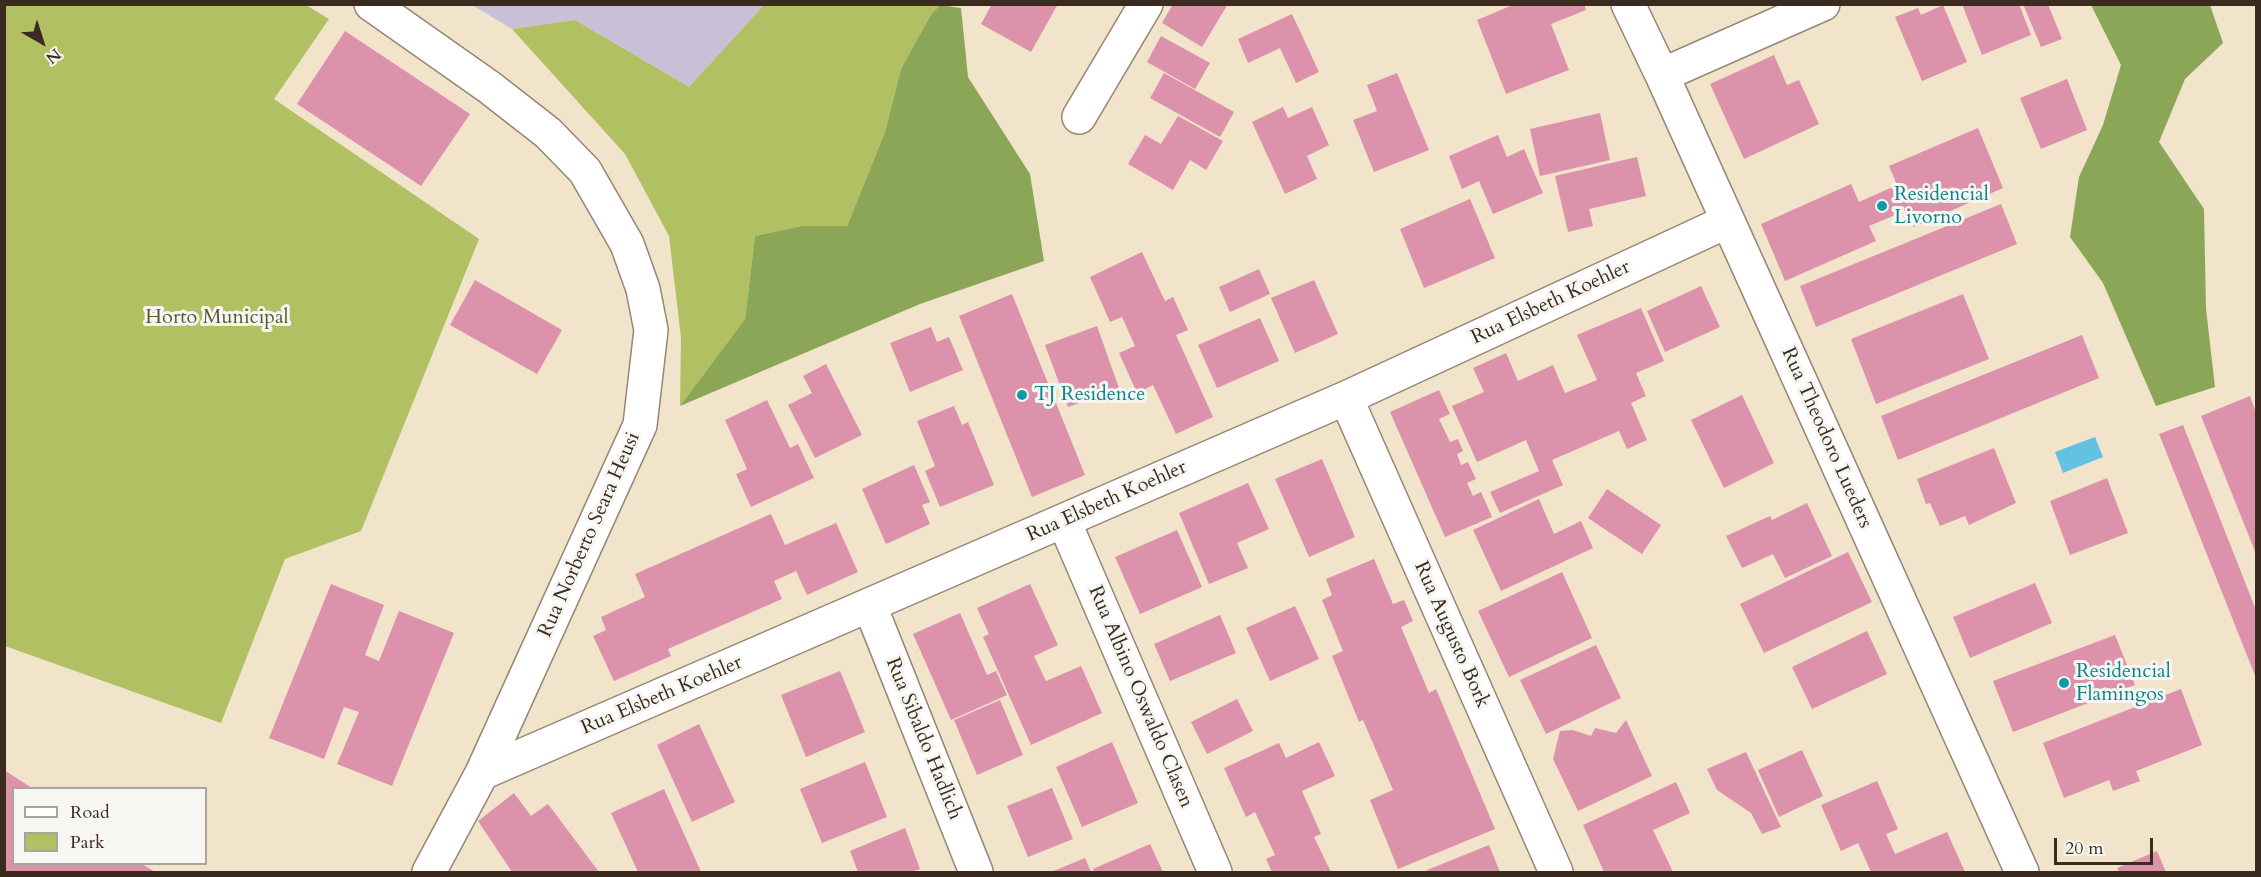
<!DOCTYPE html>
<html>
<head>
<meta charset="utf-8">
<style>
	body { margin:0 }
	#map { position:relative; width:2261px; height:877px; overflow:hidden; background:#f2e3cb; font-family:Cardo,serif }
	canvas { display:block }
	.frame { position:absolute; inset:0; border:6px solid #3b2a1e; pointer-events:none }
	.legend { position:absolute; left:12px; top:787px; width:195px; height:78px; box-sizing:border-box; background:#f6f6f2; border:2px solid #aba49d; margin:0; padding:8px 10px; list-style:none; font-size:18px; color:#3b2a1e }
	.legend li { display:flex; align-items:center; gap:12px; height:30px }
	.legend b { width:30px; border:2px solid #aba49d }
	.north { position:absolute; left:12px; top:12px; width:60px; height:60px; -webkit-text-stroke:4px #f6f6f2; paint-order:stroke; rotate:141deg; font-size:16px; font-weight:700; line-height:24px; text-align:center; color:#3b2a1e }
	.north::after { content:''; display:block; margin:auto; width:21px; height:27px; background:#3b2a1e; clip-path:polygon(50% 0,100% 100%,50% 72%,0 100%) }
	.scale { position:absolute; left:2054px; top:838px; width:99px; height:27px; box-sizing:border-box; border:3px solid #3b2a1e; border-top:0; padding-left:8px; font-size:18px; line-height:21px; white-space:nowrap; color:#3b2a1e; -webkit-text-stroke:4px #f6f6f2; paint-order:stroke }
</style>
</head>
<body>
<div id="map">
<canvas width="2261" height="877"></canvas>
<div class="frame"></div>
<ul class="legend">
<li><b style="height:8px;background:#fff"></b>Road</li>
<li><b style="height:16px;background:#b1c062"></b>Park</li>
</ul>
<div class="north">N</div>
<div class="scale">20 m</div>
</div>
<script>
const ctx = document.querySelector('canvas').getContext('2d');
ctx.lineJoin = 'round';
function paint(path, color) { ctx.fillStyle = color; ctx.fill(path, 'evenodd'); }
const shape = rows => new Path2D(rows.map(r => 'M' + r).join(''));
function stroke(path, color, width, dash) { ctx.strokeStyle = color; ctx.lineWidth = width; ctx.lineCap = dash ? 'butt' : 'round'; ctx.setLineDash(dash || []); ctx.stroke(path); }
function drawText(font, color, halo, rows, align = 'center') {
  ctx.font = font + ' Cardo,serif'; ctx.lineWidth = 6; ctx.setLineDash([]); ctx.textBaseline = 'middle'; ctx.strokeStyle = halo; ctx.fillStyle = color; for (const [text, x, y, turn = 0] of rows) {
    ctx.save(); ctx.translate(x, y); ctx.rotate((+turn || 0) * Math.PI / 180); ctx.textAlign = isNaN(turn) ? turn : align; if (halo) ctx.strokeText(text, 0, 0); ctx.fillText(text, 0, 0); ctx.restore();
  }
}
const industrial = shape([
	[472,5,764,5,689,87,575,20,512,29]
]);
const green = shape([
	[5,4,306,5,329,19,274,99,479,239,361,531,285,559,221,723,5,646],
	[764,5,940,5,930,16,901,69,885,132,847,226,802,226,755,236,745,319,680,406,681,338,669,236,625,154,512,29,575,20,689,87]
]);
const forest = shape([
	[940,5,961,8,968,77,1030,174,1044,261,920,304,680,406,745,319,755,236,802,226,847,226,885,132,901,69,930,16],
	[2091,5,2210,5,2223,43,2185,79,2159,142,2204,209,2206,309,2215,387,2156,406,2103,283,2070,237,2079,177,2103,125,2121,65]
]);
const water = shape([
	[2095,437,2103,457,2063,473,2055,452]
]);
const building = shape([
	[992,4,1058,4,1031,52,981,24],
	[1173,4,1228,4,1202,47,1162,23],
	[1515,4,1584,4,1586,10,1551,24,1569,70,1506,94,1477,20],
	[1962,4,2019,4,2031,35,1982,55],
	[2023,4,2048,4,2062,39,2041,47],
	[1943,5,1967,62,1922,81,1895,17,1918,8,1921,15],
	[1292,14,1319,72,1296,83,1280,48,1248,63,1238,39],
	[345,31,470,114,421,186,297,104],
	[1161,36,1210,63,1195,89,1147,62],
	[1774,55,1787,85,1799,80,1819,124,1744,159,1710,84],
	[1164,73,1234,112,1220,137,1150,98],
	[1397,73,1429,150,1374,172,1353,120,1377,111,1367,85],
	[2067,79,2087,130,2041,149,2020,98],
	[1283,107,1288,118,1312,107,1329,145,1307,156,1317,179,1285,194,1252,122],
	[1600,113,1610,160,1540,176,1530,129],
	[1178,116,1223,141,1206,170,1190,160,1173,190,1128,164,1145,135,1161,144],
	[1978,128,2003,188,1914,227,1907,210,1869,226,1876,241,1785,281,1761,224,1851,184,1859,202,1897,185,1889,166],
	[1498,135,1507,157,1524,149,1543,193,1493,214,1479,181,1462,189,1449,156],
	[1637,157,1646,196,1589,209,1593,226,1568,232,1555,176],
	[1470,199,1495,258,1424,288,1400,229],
	[2001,204,2017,244,1816,327,1800,286],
	[1142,252,1165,301,1173,297,1188,330,1176,335,1213,417,1176,434,1153,385,1137,393,1119,353,1135,346,1122,317,1110,322,1090,277],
	[1259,269,1270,294,1230,312,1219,287],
	[475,280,562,330,537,374,450,325],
	[1314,280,1338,334,1295,353,1271,298],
	[1701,286,1720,327,1665,352,1647,311],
	[1012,294,1085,475,1032,497,959,316],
	[1963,294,1989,359,1876,404,1851,339],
	[1641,308,1664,361,1636,373,1646,396,1631,403,1647,440,1627,449,1619,431,1552,460,1563,485,1500,513,1490,492,1539,471,1526,440,1477,462,1452,406,1484,392,1473,368,1506,353,1518,381,1553,365,1565,393,1597,380,1577,335],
	[1260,318,1279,361,1217,388,1198,345],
	[1097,326,1119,388,1068,407,1045,345],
	[931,327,937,342,949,337,963,370,910,392,890,343],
	[2082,335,2099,378,1898,460,1881,416],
	[826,364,862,435,815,458,788,405,812,393,803,376],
	[1439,390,1450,414,1439,419,1450,442,1458,439,1463,451,1457,454,1461,465,1468,462,1476,479,1467,483,1473,496,1481,492,1492,517,1445,537,1390,412],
	[1742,395,1774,463,1724,488,1691,420],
	[2250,396,2256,413,2256,554,2201,416],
	[767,400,790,448,798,444,814,478,751,507,736,474,747,469,725,420],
	[954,406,962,425,968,422,994,485,940,507,925,471,935,466,917,421],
	[2183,425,2256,610,2256,678,2159,434],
	[1994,448,2016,503,1969,525,1965,516,1940,526,1930,503,1926,504,1917,479],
	[1322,459,1355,537,1309,557,1275,479],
	[914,465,930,502,922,505,930,524,886,544,862,489],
	[2107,478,2128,533,2070,555,2050,501],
	[1248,483,1269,529,1237,543,1248,568,1209,584,1179,513],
	[1607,489,1661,525,1642,554,1588,518],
	[1539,499,1554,534,1581,521,1593,548,1501,591,1473,530],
	[1807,503,1832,556,1785,578,1773,554,1742,568,1726,536,1770,516,1772,520],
	[771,514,785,545,836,523,858,572,807,595,796,571,774,581,782,599,668,649,671,656,614,681,593,636,606,630,601,617,645,597,635,574],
	[1177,530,1202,587,1140,614,1115,557],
	[1848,552,1872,602,1764,653,1740,604],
	[1374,559,1393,604,1404,600,1413,621,1401,627,1429,693,1436,689,1495,829,1398,869,1370,800,1393,790,1363,720,1359,722,1332,656,1343,651,1322,600,1332,595,1326,579],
	[1562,572,1592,638,1509,677,1478,611],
	[2035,583,2052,623,1970,658,1953,617],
	[331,584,384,605,365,655,379,661,399,611,454,633,392,786,337,764,359,712,344,707,324,759,269,738],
	[1030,584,1058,645,1034,656,1046,681,1081,666,1102,713,1031,745,983,637,989,634,977,608],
	[1295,606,1319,659,1270,681,1246,628],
	[960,613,987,675,996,671,1007,695,951,720,913,634],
	[1220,615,1236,653,1170,681,1154,644],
	[1867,631,1887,674,1812,709,1792,667],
	[2115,635,2135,685,2013,732,1993,681],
	[1596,645,1621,698,1546,734,1520,680],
	[840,671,865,732,806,757,781,695],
	[2181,689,2202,745,2136,771,2140,781,2113,791,2109,780,2064,798,2043,743],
	[1237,699,1253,731,1207,754,1191,722],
	[1000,700,1023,755,977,775,954,720],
	[1626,720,1652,776,1578,811,1553,759,1560,731,1573,730,1591,736,1595,728,1616,733],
	[699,724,735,802,692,822,657,745],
	[1112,742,1138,803,1082,827,1056,767],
	[1319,742,1335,776,1302,791,1321,834,1314,837,1331,872,1272,872,1266,859,1275,855,1255,812,1246,817,1224,768,1279,743,1286,758],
	[1802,750,1823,796,1779,817,1758,770],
	[1746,752,1781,827,1762,834,1751,813,1717,790,1707,769],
	[865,762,887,817,822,843,800,789],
	[4,770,32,788,14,788,14,864,142,864,155,872,4,872],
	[1877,781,1898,829,1886,834,1895,854,1947,832,1965,872,1871,872,1858,843,1841,851,1821,805],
	[1676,782,1690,813,1653,830,1673,872,1604,872,1583,825],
	[1052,788,1073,839,1028,857,1007,806],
	[664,789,701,872,638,872,611,813],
	[514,793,531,816,548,804,599,872,512,872,478,821],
	[905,828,920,869,911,872,858,872,850,851],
	[1150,844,1163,872,1094,872,1093,869],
	[1489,845,1500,872,1428,872,1427,870],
	[2157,851,2166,872,2119,872,2117,868],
	[1085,858,1091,872,1051,872]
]);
const street = shape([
	[371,4,489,87,548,133,585,171,627,244,643,289,651,330,640,425,482,773,429,872],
	[1628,4,1662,75,2022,872],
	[1662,75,1823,4],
	[1079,117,1146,4],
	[1346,398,1556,872],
	[1064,521,1215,872],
	[870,606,976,872],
	[482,773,1346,398,1728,221]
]);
const markers = [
	[1882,206,6,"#0f9aa8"],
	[1022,395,6,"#0f9aa8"],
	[2064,683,6,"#0f9aa8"]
];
const cultureNames = [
	["Residencial",1894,195],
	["Livorno",1894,218],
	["TJ Residence",1034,395],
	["Residencial",2076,672],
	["Flamingos",2076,695]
];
const streetNames = [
	["Rua Elsbeth Koehler",1551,303,-25],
	["Rua Theodoro Lueders",1826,438,66],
	["Rua Elsbeth Koehler",1107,502,-24],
	["Rua Norberto Seara Heusi",590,535,-66],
	["Rua Augusto Bork",1451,635,66],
	["Rua Elsbeth Koehler",662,696,-23],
	["Rua Albino Oswaldo Clasen",1140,697,67],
	["Rua Sibaldo Hadlich",923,739,68]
];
const parkNames = [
	["Horto Municipal",217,318]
];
paint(industrial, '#c9bfd7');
paint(green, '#b1c062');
paint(forest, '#8ca658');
paint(water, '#63c2e1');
paint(building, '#dd92ab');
stroke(street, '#968674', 36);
stroke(street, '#fff', 33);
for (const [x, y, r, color] of markers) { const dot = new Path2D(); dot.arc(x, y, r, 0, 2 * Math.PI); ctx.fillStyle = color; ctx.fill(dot); stroke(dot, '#f6f6f2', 2); }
drawText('20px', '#0d838f', '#f6f6f2', cultureNames, 'left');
drawText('20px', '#3b2a1e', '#f6f6f2', streetNames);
drawText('20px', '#5e5732', '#f6f6f2', parkNames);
</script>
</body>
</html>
